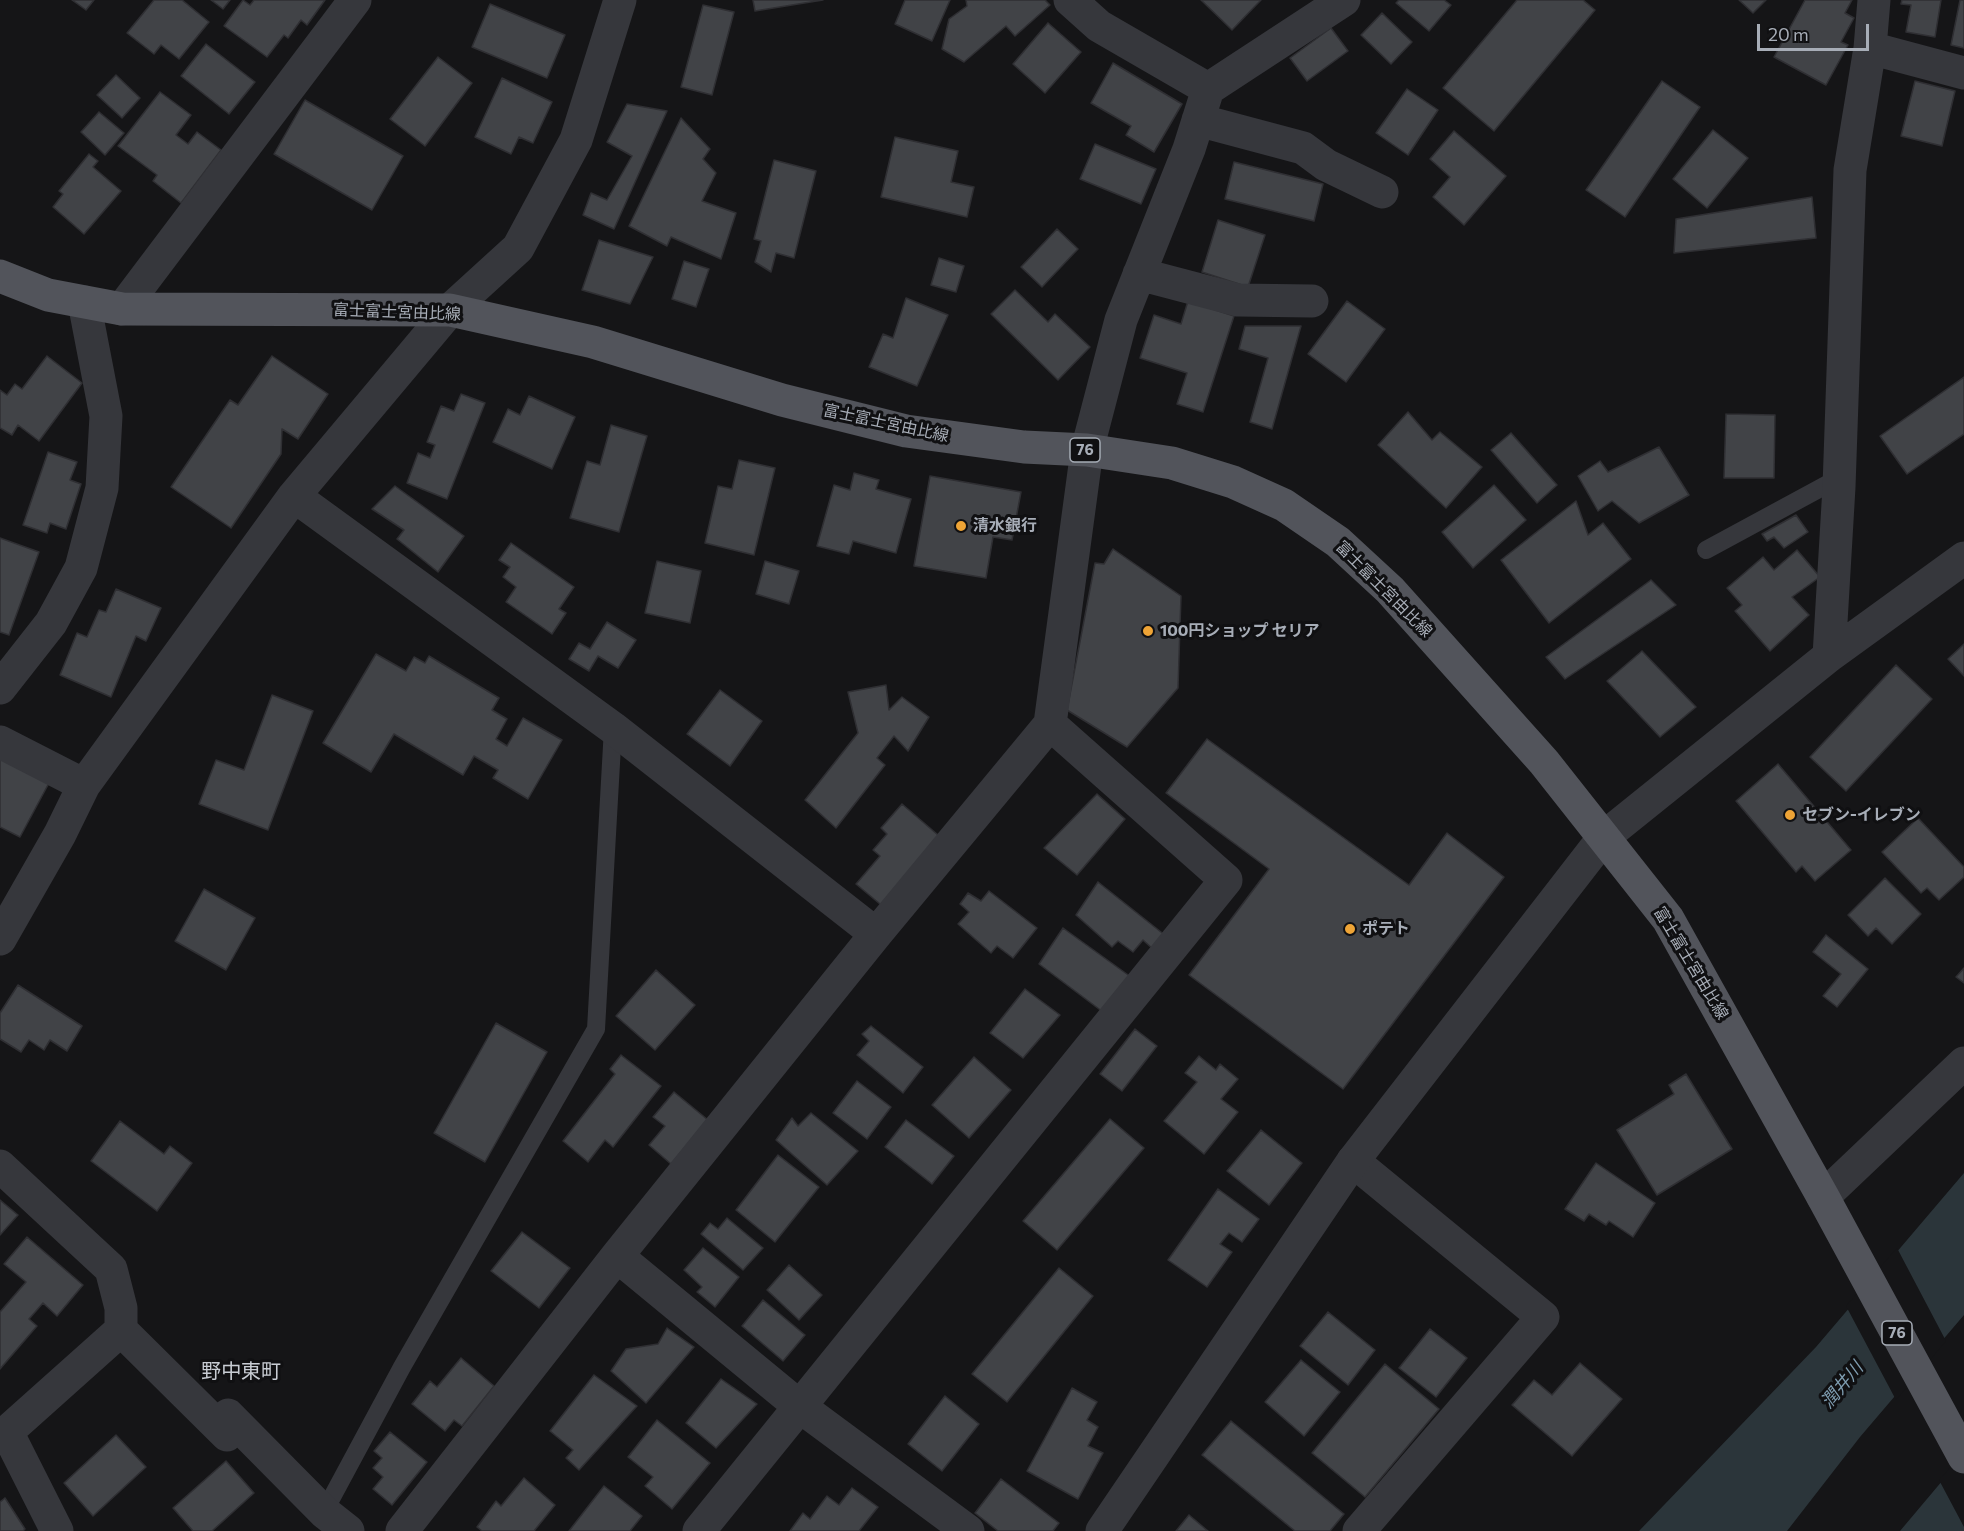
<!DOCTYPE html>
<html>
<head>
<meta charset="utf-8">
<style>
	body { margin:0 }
	#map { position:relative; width:1964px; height:1531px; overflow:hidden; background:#151517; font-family:Commissioner,sans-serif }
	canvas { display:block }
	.scale { position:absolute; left:1757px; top:24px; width:112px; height:27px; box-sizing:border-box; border:3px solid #a7adb7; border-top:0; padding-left:8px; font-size:18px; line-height:21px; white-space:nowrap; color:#a7adb7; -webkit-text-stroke:4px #101012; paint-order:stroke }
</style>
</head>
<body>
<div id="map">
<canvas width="1964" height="1531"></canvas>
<div class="scale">20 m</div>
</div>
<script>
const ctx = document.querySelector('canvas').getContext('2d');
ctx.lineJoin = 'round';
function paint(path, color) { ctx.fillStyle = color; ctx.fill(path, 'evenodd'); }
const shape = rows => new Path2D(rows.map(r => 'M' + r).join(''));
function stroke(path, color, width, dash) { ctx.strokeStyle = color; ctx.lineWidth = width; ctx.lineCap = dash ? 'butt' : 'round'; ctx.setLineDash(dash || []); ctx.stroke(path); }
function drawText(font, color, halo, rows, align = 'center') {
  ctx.font = font + ' Commissioner,"Noto Sans JP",sans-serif'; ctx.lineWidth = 6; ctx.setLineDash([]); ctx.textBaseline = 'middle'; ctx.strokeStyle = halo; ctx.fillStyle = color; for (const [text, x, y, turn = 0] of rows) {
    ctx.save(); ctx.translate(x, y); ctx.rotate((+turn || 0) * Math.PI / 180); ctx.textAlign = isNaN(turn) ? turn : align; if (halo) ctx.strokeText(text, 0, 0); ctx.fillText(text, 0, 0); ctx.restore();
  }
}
const water = shape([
	[1964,1173,1964,1315,1860,1437,1787,1531,1639,1531,1816,1347],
	[1964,1455,1964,1531,1900,1531]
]);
const pier = shape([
	[1897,1248,1946,1341,1896,1400,1846,1306],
	[1964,1452,1964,1527,1939,1480]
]);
const building = shape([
	[72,0,94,0,86,10,72,0],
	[154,0,182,0,209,22,179,59,161,45,154,54,127,33,154,0],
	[211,0,230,0,223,9,211,0],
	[243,0,250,5,254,0,325,0,307,25,301,20,288,38,284,35,267,57,224,26,243,0],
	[753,0,823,0,755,11,753,0],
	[905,0,950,0,932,41,895,24,905,0],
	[966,0,1045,0,1050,5,1015,36,1006,26,964,62,942,49,949,19,967,6,966,0],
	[1201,0,1261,0,1232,30,1201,0],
	[1399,0,1444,0,1451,5,1429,31,1396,3,1399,0],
	[1517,0,1583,0,1595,10,1494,131,1443,88,1517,0],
	[1739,0,1766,0,1753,13,1739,0],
	[1805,0,1852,0,1845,13,1854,18,1841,42,1848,45,1826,85,1774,57,1805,0],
	[1902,0,1941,0,1935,37,1906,32,1911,5,1901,4,1902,0],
	[1960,0,1964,0,1964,48,1951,45,1960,0],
	[490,4,565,35,547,78,472,47,490,4],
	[703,5,734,12,712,95,681,87,703,5],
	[1382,13,1412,42,1391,64,1361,35,1382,13],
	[1048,23,1081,52,1045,93,1013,64,1048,23],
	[1331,28,1348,51,1307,81,1290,58,1331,28],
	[206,44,255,82,229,114,181,76,206,44],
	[438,57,472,83,425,146,390,119,438,57],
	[1113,63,1182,104,1154,152,1126,135,1131,126,1091,103,1113,63],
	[116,75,140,98,122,118,97,95,116,75],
	[502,78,552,102,533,143,519,137,511,154,475,137,502,78],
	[1662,81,1700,107,1625,217,1586,190,1662,81],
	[1915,81,1955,91,1942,146,1901,136,1915,81],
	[1407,89,1438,110,1408,155,1376,133,1407,89],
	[160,92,191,115,176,135,188,144,197,132,221,150,181,203,153,181,157,175,118,146,160,92],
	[305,100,403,156,372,210,274,154,305,100],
	[627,104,667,111,614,229,583,215,591,193,607,200,632,156,607,142,627,104],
	[99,112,124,133,105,155,81,132,99,112],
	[681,118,710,149,703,159,716,173,702,201,736,213,721,259,671,237,667,246,629,226,681,118],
	[1713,130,1748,158,1707,208,1673,179,1713,130],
	[1454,131,1506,176,1464,225,1433,197,1450,177,1430,159,1454,131],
	[895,137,958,151,951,182,974,187,967,217,881,197,895,137],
	[1095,144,1156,169,1141,204,1080,179,1095,144],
	[89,154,98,161,93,167,121,191,84,234,53,207,63,194,59,191,89,154],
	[774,160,816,171,794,258,776,253,771,272,755,262,761,241,754,239,774,160],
	[1234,162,1323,184,1314,221,1225,199,1234,162],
	[1812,197,1816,238,1674,253,1676,219,1812,197],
	[1218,220,1265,235,1248,287,1202,272,1218,220],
	[1057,229,1078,249,1042,287,1021,267,1057,229],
	[599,240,653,257,630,304,582,290,599,240],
	[939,258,964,266,956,292,931,285,939,258],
	[684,261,709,269,696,307,672,299,684,261],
	[1015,290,1048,322,1055,314,1090,347,1058,380,991,314,1015,290],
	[906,298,948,315,917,386,869,367,883,334,893,338,906,298],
	[1188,301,1234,316,1203,412,1177,404,1187,373,1140,358,1154,315,1181,324,1188,301],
	[1347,301,1385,329,1346,382,1308,354,1347,301],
	[1245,326,1301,326,1272,429,1250,422,1268,358,1239,349,1245,326],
	[47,356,82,383,39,441,18,425,12,435,0,428,0,390,7,395,15,384,22,389,47,356],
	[272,356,328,394,298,439,282,429,281,454,231,528,171,487,230,400,238,405,272,356],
	[1964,377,1964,434,1907,474,1880,436,1964,377],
	[461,394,485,403,447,499,407,483,418,453,430,458,435,445,427,442,441,406,454,411,461,394],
	[529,396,575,417,552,469,493,442,508,409,520,415,529,396],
	[1408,412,1432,440,1440,432,1482,467,1446,508,1378,445,1408,412],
	[1726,414,1775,415,1774,478,1724,478,1726,414],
	[611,425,647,436,619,532,570,518,587,461,600,465,611,425],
	[1511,433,1557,485,1537,503,1491,450,1511,433],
	[1659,447,1689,495,1639,523,1612,501,1598,511,1578,476,1600,461,1608,472,1659,447],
	[48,452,77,462,70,480,81,484,66,529,50,523,47,533,23,525,48,452],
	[739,460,775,468,754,555,705,543,718,486,732,489,739,460],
	[854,473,879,480,876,489,911,499,896,553,853,541,849,554,817,546,834,485,850,490,854,473],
	[930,476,1021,492,1012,540,993,537,986,578,914,566,930,476],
	[1494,485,1526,520,1473,568,1442,532,1494,485],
	[395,486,464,536,438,572,397,539,404,530,372,509,395,486],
	[1576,501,1588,535,1603,523,1631,559,1549,623,1501,560,1576,501],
	[1796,515,1808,532,1784,548,1774,537,1767,541,1762,534,1796,515],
	[0,538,39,552,9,635,0,632,0,538],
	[511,543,574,587,559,609,566,613,552,634,506,602,516,587,503,577,510,567,499,560,511,543],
	[1113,549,1181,596,1178,688,1127,747,1067,710,1095,563,1104,564,1113,549],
	[1797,550,1820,577,1792,597,1809,615,1770,651,1735,611,1742,605,1727,588,1763,557,1774,570,1797,550],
	[657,561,701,571,690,623,645,613,657,561],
	[765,561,799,571,789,604,756,594,765,561],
	[1651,580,1676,605,1565,679,1546,657,1651,580],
	[116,589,161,608,146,641,136,636,111,697,60,675,77,633,87,637,99,610,106,612,116,589],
	[607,622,636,640,618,668,598,656,589,671,569,659,579,643,590,649,607,622],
	[1964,644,1964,676,1948,659,1964,644],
	[1642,651,1696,707,1660,737,1607,681,1642,651],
	[376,654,406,671,414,657,425,663,429,656,499,698,492,710,507,719,496,739,507,746,523,718,562,740,528,799,493,778,498,770,474,756,463,775,394,734,371,772,323,743,376,654],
	[1896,665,1932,699,1846,791,1810,757,1896,665],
	[886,685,889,710,902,697,929,717,908,751,894,736,877,758,885,765,836,828,805,800,858,733,848,692,886,685],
	[720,690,762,721,730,766,687,734,720,690],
	[272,695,313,711,268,830,199,804,216,760,244,770,272,695],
	[1207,739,1409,885,1447,833,1504,877,1343,1089,1189,975,1269,869,1166,793,1207,739],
	[0,757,49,783,20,837,0,827,0,757],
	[1778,764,1851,850,1815,881,1802,866,1796,872,1736,801,1778,764],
	[1097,794,1125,819,1077,875,1044,848,1097,794],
	[902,804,945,841,886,909,856,884,880,856,873,850,887,834,881,828,902,804],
	[1918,818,1964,867,1964,877,1939,900,1927,888,1921,893,1882,852,1918,818],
	[1885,878,1921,914,1892,944,1876,928,1868,936,1848,915,1885,878],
	[1098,882,1166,936,1154,950,1143,940,1133,952,1118,941,1112,947,1076,915,1098,882],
	[204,889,255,918,226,970,175,941,204,889],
	[989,891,1037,928,1013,958,997,946,991,953,958,924,969,912,960,904,968,893,981,901,989,891],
	[1063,928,1131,977,1103,1012,1039,964,1063,928],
	[1826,935,1868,969,1837,1007,1823,996,1841,974,1813,952,1826,935],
	[1964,968,1964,983,1956,977,1964,968],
	[656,970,695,1005,655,1050,616,1016,656,970],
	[18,985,82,1026,67,1051,50,1040,44,1050,29,1040,21,1052,0,1039,0,1013,18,985],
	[1025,989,1060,1015,1023,1058,990,1033,1025,989],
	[496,1023,547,1052,485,1162,434,1133,496,1023],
	[871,1026,923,1067,903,1093,857,1055,869,1041,862,1034,871,1026],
	[1135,1029,1157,1046,1122,1091,1100,1074,1135,1029],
	[621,1055,661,1086,613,1147,605,1140,588,1162,563,1141,615,1074,610,1069,621,1055],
	[1199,1056,1216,1070,1220,1064,1238,1079,1221,1099,1238,1112,1204,1154,1164,1121,1197,1082,1185,1073,1199,1056],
	[974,1057,1011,1090,969,1138,932,1105,974,1057],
	[1686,1074,1732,1149,1657,1195,1617,1130,1674,1094,1669,1085,1686,1074],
	[857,1081,891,1107,867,1139,833,1113,857,1081],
	[674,1092,708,1120,671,1164,649,1145,665,1126,653,1117,674,1092],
	[811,1113,858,1151,827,1185,776,1140,792,1118,798,1126,811,1113],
	[1110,1119,1144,1148,1057,1250,1023,1221,1110,1119],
	[906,1120,954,1156,932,1184,885,1147,906,1120],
	[120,1121,164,1154,170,1146,192,1163,157,1211,91,1161,120,1121],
	[1261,1130,1302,1163,1269,1205,1227,1171,1261,1130],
	[778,1155,819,1187,775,1242,736,1210,778,1155],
	[1596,1163,1655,1203,1633,1237,1609,1221,1606,1225,1589,1214,1584,1221,1565,1209,1596,1163],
	[1218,1189,1259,1219,1242,1242,1229,1233,1220,1244,1232,1252,1207,1287,1168,1260,1218,1189],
	[0,1200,18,1215,0,1235,0,1200],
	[727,1218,763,1248,743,1270,701,1234,710,1223,718,1229,727,1218],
	[522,1232,570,1268,539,1308,491,1271,522,1232],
	[27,1237,83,1285,57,1316,43,1303,29,1319,37,1326,0,1369,0,1312,26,1282,4,1264,27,1237],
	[703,1248,739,1277,715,1307,697,1292,702,1287,684,1270,703,1248],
	[789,1265,822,1295,799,1320,767,1290,789,1265],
	[1059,1268,1093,1296,1007,1402,972,1374,1059,1268],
	[763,1300,805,1335,783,1361,742,1326,763,1300],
	[1328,1312,1375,1350,1348,1385,1300,1346,1328,1312],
	[667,1328,694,1347,646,1403,611,1371,626,1349,658,1344,667,1328],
	[1430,1329,1467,1358,1436,1397,1399,1368,1430,1329],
	[461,1358,494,1386,462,1426,454,1420,445,1431,412,1404,430,1381,437,1387,461,1358],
	[1301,1360,1340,1392,1304,1436,1265,1402,1301,1360],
	[1580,1363,1622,1399,1572,1456,1512,1405,1534,1380,1552,1395,1580,1363],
	[1385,1364,1439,1409,1365,1497,1312,1453,1385,1364],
	[594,1375,637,1406,579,1470,566,1458,573,1450,550,1431,594,1375],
	[721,1379,757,1404,716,1448,686,1423,721,1379],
	[1072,1388,1097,1402,1087,1420,1098,1427,1088,1446,1103,1453,1078,1499,1027,1471,1072,1388],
	[945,1396,979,1424,942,1471,908,1444,945,1396],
	[657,1420,710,1463,672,1509,645,1486,653,1477,628,1457,657,1420],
	[1231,1421,1344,1514,1330,1531,1295,1531,1202,1455,1231,1421],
	[390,1432,427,1462,392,1505,373,1489,383,1477,373,1468,382,1458,374,1451,390,1432],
	[116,1435,146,1467,93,1516,64,1483,116,1435],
	[226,1461,254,1493,212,1531,193,1531,173,1508,226,1461],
	[524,1478,555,1505,534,1531,482,1531,477,1527,496,1501,501,1506,524,1478],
	[1001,1479,1059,1523,1053,1531,998,1531,975,1513,1001,1479],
	[604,1486,642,1516,630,1531,569,1531,604,1486],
	[852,1488,878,1507,859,1531,790,1531,803,1513,810,1519,827,1496,839,1505,852,1488],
	[5,1498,25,1529,23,1531,0,1531,0,1502,5,1498],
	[1189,1515,1208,1531,1176,1531,1189,1515]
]);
const service = shape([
	[1706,550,1839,478],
	[324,1512,402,1367,596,1029,613,728]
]);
const minor = shape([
	[1070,0,1099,26,1208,89],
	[1870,48,1964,73],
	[1198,120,1303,148,1326,165,1382,192],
	[1139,274,1238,300,1312,301],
	[122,309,355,0],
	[294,496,613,728,876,934],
	[1829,656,1839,487,1850,170,1870,48,1874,0],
	[0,688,51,623,81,568,102,488,106,416,84,302],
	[0,742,84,785],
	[1604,837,1829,656,1964,558],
	[0,939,60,834,84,785,294,496,450,310,518,248,576,140,620,0],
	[1353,1161,1543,1317,1359,1531],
	[0,1166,111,1269,121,1308,121,1330,227,1435,228,1415,324,1512,348,1531],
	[1823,1197,1964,1063],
	[617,1256,799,1406,968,1531],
	[57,1531,7,1432,121,1330],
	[402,1531,617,1256,876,934,1050,724,1087,450,1121,320,1189,149,1208,89,1344,0],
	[699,1531,1226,880,1050,724]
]);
const tertiary = shape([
	[1102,1531,1353,1161,1604,837]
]);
const primary = shape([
	[0,276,48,295,122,309,450,310,593,342,782,400,906,431,1024,447,1087,450,1172,463,1233,482,1284,505,1338,542,1390,590,1544,762,1668,919,1823,1197,1964,1457]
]);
const markers = [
	[961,526,6,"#eea436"],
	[1148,631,6,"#eea436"],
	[1790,815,6,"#eea436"],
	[1350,929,6,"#eea436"]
];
const shields = [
	[1085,450,30],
	[1897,1333,30]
];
const shieldNames = [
	["76",1085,450],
	["76",1897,1333]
];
const streetNames = [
	["富士富士宮由比線",397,312,2],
	["富士富士宮由比線",886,423,12],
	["富士富士宮由比線",1384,589,45],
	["富士富士宮由比線",1691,963,59]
];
const poiNames = [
	["清水銀行",973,526],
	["100円ショップ セリア",1160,631],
	["セブン-イレブン",1802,815],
	["ポテト",1362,929]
];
const waterNames = [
	["潤井川",1842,1385,-50]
];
const quarterNames = [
	["野中東町",241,1371]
];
paint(water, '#2b353a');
paint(pier, '#151517');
paint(building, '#414347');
stroke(building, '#2f2f33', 1.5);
stroke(service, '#36373c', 18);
stroke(minor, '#36373c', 33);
stroke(tertiary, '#36373c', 33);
stroke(primary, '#52545b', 33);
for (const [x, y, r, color] of markers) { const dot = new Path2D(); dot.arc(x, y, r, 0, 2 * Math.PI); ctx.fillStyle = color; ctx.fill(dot); stroke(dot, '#101012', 2); }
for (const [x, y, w] of shields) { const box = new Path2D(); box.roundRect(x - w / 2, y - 12, w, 24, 4.5); ctx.fillStyle = '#101012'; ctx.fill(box); stroke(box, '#a7adb7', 1.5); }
drawText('bold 15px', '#a7adb7', null, shieldNames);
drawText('16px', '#a7adb7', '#101012', streetNames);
drawText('bold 16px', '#a7adb7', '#101012', poiNames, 'left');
drawText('italic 18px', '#7f9db1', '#101012', waterNames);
drawText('20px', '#c8ccd3', '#101012', quarterNames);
</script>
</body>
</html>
